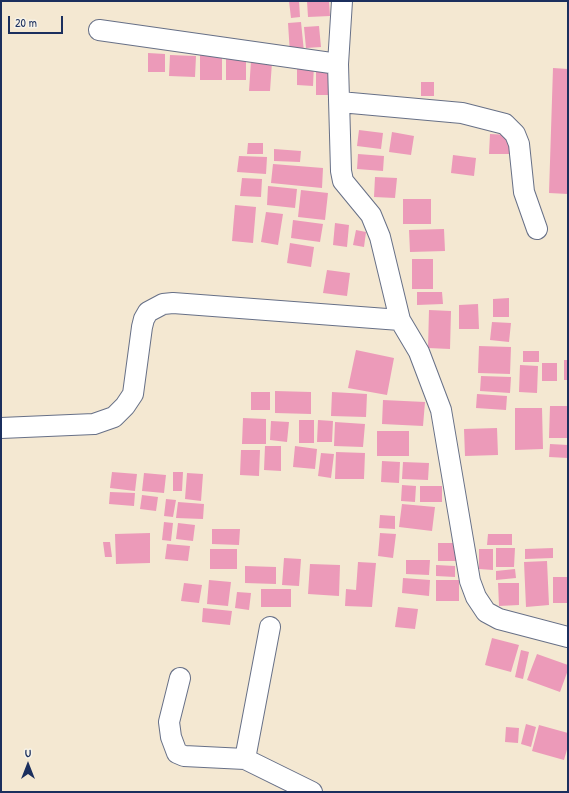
<!DOCTYPE html>
<html>
<head>
<meta charset="utf-8">
<style>
	body { margin:0 }
	#map { position:relative; width:569px; height:793px; overflow:hidden; background:#f4e8d2; font-family:"Patrick Hand",sans-serif }
	canvas { display:block }
	.frame { position:absolute; inset:0; border:2px solid #1b2f5e; pointer-events:none }
	.north { position:absolute; left:8px; top:745px; width:40px; height:40px; -webkit-text-stroke:3px #f7f3e8; paint-order:stroke; rotate:0deg; font-size:11px; font-weight:700; line-height:16px; text-align:center; color:#1b2f5e }
	.north::after { content:''; display:block; margin:auto; width:14px; height:18px; background:#1b2f5e; clip-path:polygon(50% 0,100% 100%,50% 72%,0 100%) }
	.scale { position:absolute; left:8px; top:16px; width:55px; height:18px; box-sizing:border-box; border:2px solid #1b2f5e; border-top:0; padding-left:5px; font-size:12px; line-height:14px; white-space:nowrap; color:#1b2f5e; -webkit-text-stroke:3px #f7f3e8; paint-order:stroke }
</style>
</head>
<body>
<div id="map">
<canvas width="569" height="793"></canvas>
<div class="frame"></div>
<div class="north">U</div>
<div class="scale">20 m</div>
</div>
<script>
const ctx = document.querySelector('canvas').getContext('2d');
ctx.lineJoin = 'round';
function paint(path, color) { ctx.fillStyle = color; ctx.fill(path, 'evenodd'); }
const shape = rows => new Path2D(rows.map(r => 'M' + r).join(''));
function stroke(path, color, width, dash) { ctx.strokeStyle = color; ctx.lineWidth = width; ctx.lineCap = dash ? 'butt' : 'round'; ctx.setLineDash(dash || []); ctx.stroke(path); }
const building = shape([
	[289,1,299,1,300,17,291,18],
	[307,1,329,1,330,16,308,17],
	[301,22,304,52,290,54,288,23],
	[319,26,321,47,306,48,304,27],
	[148,53,165,54,165,72,148,72],
	[170,55,196,56,195,77,169,76],
	[200,55,222,55,222,80,200,80],
	[226,55,246,56,246,80,226,80],
	[251,61,272,62,270,91,249,91],
	[297,64,314,64,313,86,297,85],
	[316,68,333,68,333,95,316,95],
	[553,68,568,69,568,194,549,193],
	[421,82,434,82,434,96,421,96],
	[359,130,383,133,381,149,357,146],
	[392,132,414,136,411,155,389,152],
	[490,134,510,135,510,154,489,154],
	[248,143,263,143,263,154,247,154],
	[274,149,301,151,300,162,274,161],
	[358,154,384,156,383,171,357,169],
	[453,155,476,158,474,176,451,173],
	[239,156,267,157,266,174,237,172],
	[273,164,323,168,322,188,271,183],
	[375,177,397,178,395,198,374,197],
	[242,178,262,179,261,197,240,196],
	[268,186,297,189,295,208,267,205],
	[301,190,328,193,325,220,298,217],
	[403,199,431,199,431,224,403,224],
	[235,205,256,207,253,243,232,241],
	[266,212,283,214,278,245,261,242],
	[293,220,323,224,320,242,291,238],
	[335,223,349,225,347,247,333,245],
	[444,229,445,251,410,252,409,230],
	[356,230,366,232,364,247,353,245],
	[290,243,314,247,311,267,287,263],
	[412,259,433,259,433,289,412,289],
	[327,270,350,273,347,296,323,293],
	[417,292,442,292,443,304,417,305],
	[509,298,509,317,493,317,493,299],
	[478,304,479,329,459,329,459,305],
	[429,310,451,311,450,349,428,348],
	[492,322,511,323,509,342,490,340],
	[479,346,511,347,510,374,478,373],
	[356,350,394,358,387,395,348,388],
	[523,351,539,351,539,362,523,362],
	[564,360,568,360,568,380,564,380],
	[542,363,557,363,557,381,542,381],
	[520,365,538,366,537,393,519,392],
	[481,376,511,377,510,393,480,391],
	[275,391,311,392,311,414,275,413],
	[251,392,270,392,270,410,251,410],
	[332,392,367,394,366,417,331,416],
	[477,394,507,396,506,410,476,408],
	[383,400,425,402,423,426,382,424],
	[550,406,568,406,568,438,549,438],
	[515,408,542,408,543,449,515,450],
	[243,418,266,419,266,444,242,444],
	[299,420,314,420,314,443,299,443],
	[318,420,333,421,332,442,317,442],
	[271,421,289,422,287,442,270,440],
	[335,422,365,424,363,447,334,446],
	[497,428,498,455,465,456,464,429],
	[377,431,409,431,409,456,377,456],
	[550,444,568,445,568,458,549,457],
	[265,446,281,446,281,471,264,470],
	[295,446,317,449,315,469,293,467],
	[241,450,260,450,259,476,240,475],
	[336,452,365,453,364,479,335,479],
	[321,453,334,454,331,478,318,476],
	[382,461,400,462,399,483,381,482],
	[403,462,429,463,428,480,402,479],
	[112,472,137,474,135,491,110,488],
	[173,472,183,472,182,491,173,491],
	[144,473,166,475,164,493,142,491],
	[187,473,203,474,201,501,185,499],
	[402,485,416,486,415,502,401,501],
	[420,486,442,486,442,502,420,502],
	[110,492,135,493,134,506,109,504],
	[142,495,158,497,156,511,140,509],
	[166,499,176,500,173,517,164,516],
	[178,502,204,504,203,519,176,518],
	[402,504,435,507,432,531,399,527],
	[380,515,395,516,395,529,379,528],
	[164,522,173,523,171,541,162,540],
	[178,523,195,525,193,541,176,539],
	[212,529,240,529,239,545,212,544],
	[150,533,150,563,116,564,115,534],
	[380,533,396,534,393,558,378,556],
	[488,534,512,534,512,545,487,545],
	[103,542,110,542,112,557,105,557],
	[438,543,457,543,457,561,438,561],
	[167,544,190,546,188,561,165,559],
	[496,548,515,548,514,567,496,567],
	[553,548,553,558,525,559,525,549],
	[210,549,237,549,237,569,210,569],
	[479,549,493,549,493,570,479,569],
	[284,558,301,559,299,586,282,585],
	[406,560,430,560,429,575,406,574],
	[547,561,549,605,526,607,524,562],
	[358,562,376,563,372,607,345,606,346,589,356,590],
	[310,564,340,565,339,596,308,594],
	[436,565,455,566,455,577,436,576],
	[245,566,276,567,276,584,245,583],
	[515,569,516,578,496,580,496,571],
	[553,577,568,577,568,603,553,603],
	[403,578,430,580,429,596,402,593],
	[209,580,231,582,228,606,207,604],
	[436,580,459,580,459,601,436,601],
	[184,583,202,585,199,603,181,601],
	[498,583,519,583,519,605,499,606],
	[261,589,291,589,291,607,261,607],
	[237,592,251,593,249,610,235,608],
	[398,607,418,609,415,629,395,627],
	[203,608,232,611,230,625,202,622],
	[492,638,519,645,511,672,485,665],
	[521,650,529,652,523,679,515,677],
	[537,654,568,665,568,670,560,692,527,680],
	[526,724,536,727,531,747,521,744],
	[539,725,568,733,568,746,564,760,532,751],
	[506,727,519,728,518,743,505,742]
]);
const minor = shape([
	[342,1,338,64,341,171,343,181,371,215,380,237,400,320,419,352,441,410,470,581,476,597,486,612,499,619,568,637],
	[99,30,338,64],
	[340,102,462,113,505,124,515,134,519,144,524,192,537,229],
	[1,428,94,424,114,417,125,406,133,394,142,327,144,319,148,312,163,304,173,303,400,320],
	[180,678,169,722,171,737,177,753,184,756,245,759,312,792],
	[245,759,270,627]
]);
paint(building, '#ec9ab9');
stroke(minor, '#677087', 22);
stroke(minor, '#fff', 20);
</script>
</body>
</html>
